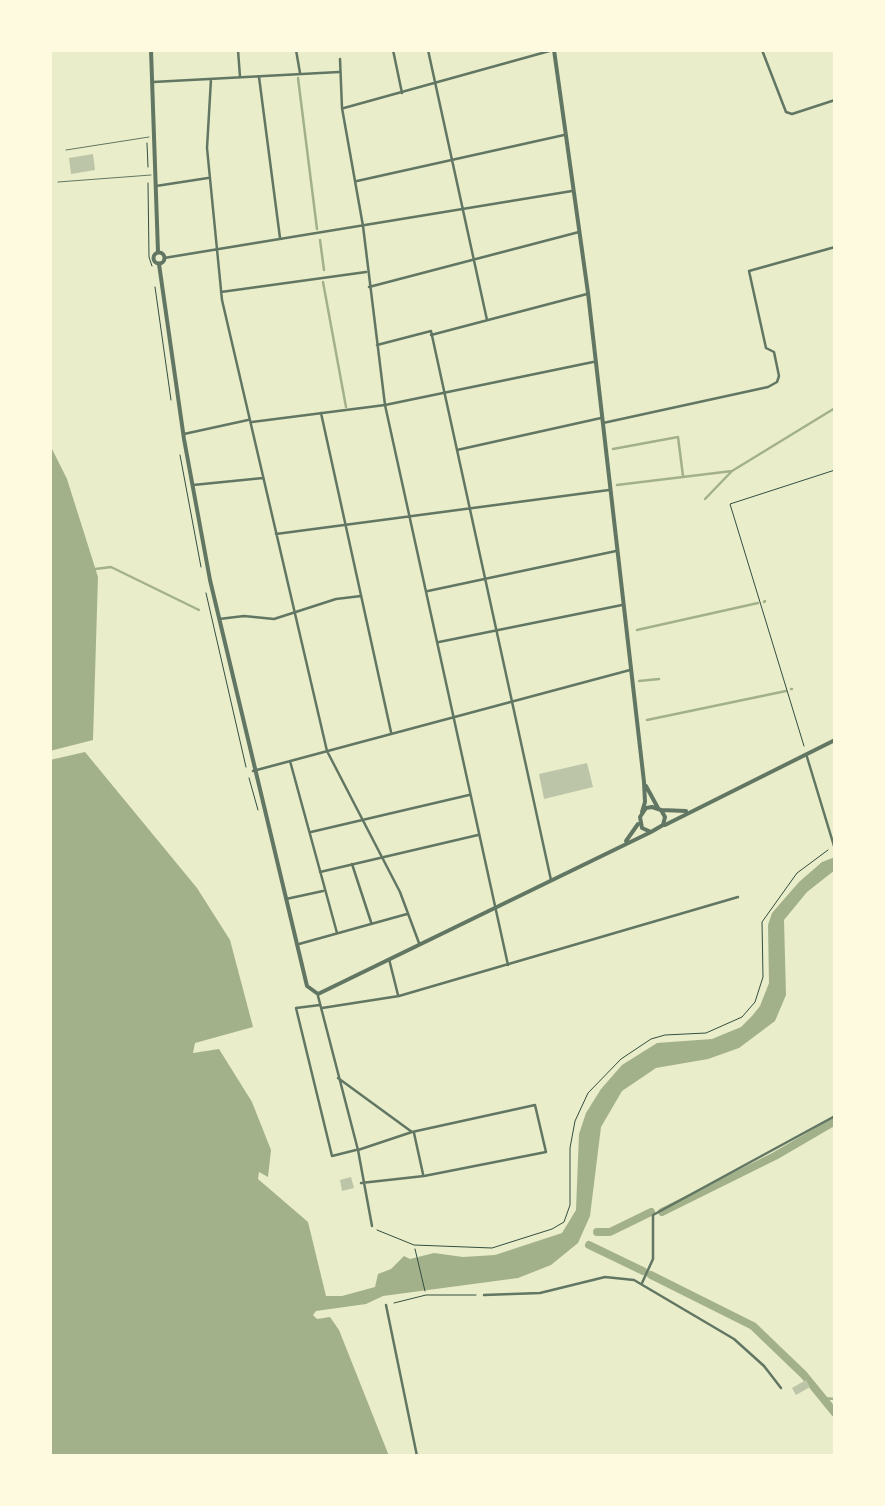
<!DOCTYPE html>
<html>
<head>
<meta charset="utf-8">
<style>
	body { margin:0 }
	#map { position:relative; width:885px; height:1506px; overflow:hidden; background:#e9edc9; font-family:"Space Grotesk",sans-serif }
	canvas { display:block }
	.frame { position:absolute; inset:0; border:52px solid #fefae0; pointer-events:none }
</style>
</head>
<body>
<div id="map">
<canvas width="885" height="1506"></canvas>
<div class="frame"></div>
</div>
<script>
const ctx = document.querySelector('canvas').getContext('2d');
ctx.lineJoin = 'round';
function paint(path, color) { ctx.fillStyle = color; ctx.fill(path, 'evenodd'); }
const shape = rows => new Path2D(rows.map(r => 'M' + r).join(''));
function stroke(path, color, width, dash) { ctx.strokeStyle = color; ctx.lineWidth = width; ctx.lineCap = dash ? 'butt' : 'round'; ctx.setLineDash(dash || []); ctx.stroke(path); }
const water = shape([
	[50,445,67,479,98,577,93,740,50,751],
	[85,752,197,888,230,940,253,1027,195,1043,193,1053,219,1049,252,1102,271,1150,268,1177,259,1172,258,1179,308,1222,326,1296,342,1296,375,1287,378,1274,391,1269,404,1256,410,1259,434,1253,463,1257,495,1255,562,1233,576,1210,579,1134,586,1113,601,1089,622,1065,657,1043,712,1039,741,1027,752,1016,760,1006,769,983,768,925,772,913,799,882,822,862,835,857,835,870,807,892,784,920,786,995,775,1021,739,1048,708,1059,656,1068,622,1091,601,1127,590,1216,578,1243,551,1265,518,1278,383,1296,366,1304,316,1311,313,1315,317,1319,330,1317,339,1330,389,1456,50,1456,50,760]
]);
const stream = shape([
	[298,78,317,229],
	[320,240,324,270],
	[323,282,346,407],
	[613,449,678,437,683,476],
	[617,485,732,471],
	[705,499,732,471,835,408],
	[95,569,111,567,199,610],
	[764,602,765,601],
	[637,630,758,603],
	[639,681,659,679],
	[791,689,792,689],
	[647,720,786,691],
	[822,1398,835,1399]
]);
const canal = shape([
	[662,1212,775,1156,835,1121],
	[597,1232,610,1232,651,1212],
	[589,1245,643,1271],
	[651,1275,753,1326,804,1375,835,1413]
]);
const building = shape([
	[93,154,95,170,71,174,69,158],
	[587,763,593,787,544,799,539,774],
	[351,1177,354,1188,342,1191,340,1180],
	[806,1380,810,1387,796,1395,792,1388]
]);
const path = shape([
	[147,143,148,167],
	[148,183,149,257,152,266],
	[155,287,171,400],
	[180,455,201,567],
	[206,593,246,767],
	[804,746,730,504,835,470],
	[249,778,258,810],
	[377,1230,414,1245,492,1248,552,1229,564,1222,570,1205,570,1148,575,1121,588,1093,621,1059,651,1039,665,1035,706,1033,742,1017,755,1002,763,977,762,922,797,873,828,850],
	[415,1249,425,1291],
	[394,1303,426,1295,476,1295]
]);
const service = shape([
	[66,150,149,137],
	[58,182,151,175]
]);
const pedestrian = shape([
	[219,619,244,616,274,619,336,599,361,596],
	[320,1005,296,1008,332,1156,356,1150]
]);
const minor = shape([
	[238,50,240,77],
	[296,50,300,73],
	[393,50,402,93],
	[428,50,487,320],
	[762,50,786,112,792,114,835,100],
	[340,59,342,108,363,226,385,405,508,965],
	[259,77,280,238],
	[211,79,207,148,222,300,327,751,400,892,419,943],
	[153,82,339,72],
	[344,108,553,50],
	[357,181,564,135],
	[156,186,208,178],
	[164,258,572,191],
	[369,287,579,232],
	[221,292,366,272],
	[431,335,587,294],
	[377,345,431,331,551,880],
	[321,413,391,732],
	[252,422,385,405,593,362],
	[603,423,768,387,777,382,779,376,774,352,766,348,749,271,835,247],
	[184,434,248,420],
	[457,450,601,418],
	[193,485,263,478],
	[276,534,609,490],
	[428,591,616,551],
	[439,642,622,605],
	[807,757,834,846],
	[290,761,337,933],
	[253,771,630,670],
	[311,832,469,795],
	[352,864,371,922],
	[320,872,478,835],
	[286,899,323,891],
	[299,944,407,914],
	[389,959,398,995],
	[318,996,358,1150,372,1226],
	[322,1008,399,996,738,897],
	[338,1078,412,1132],
	[414,1133,423,1174],
	[358,1150,412,1132,535,1105,546,1152,424,1176,361,1183],
	[642,1283,653,1259,653,1215,835,1116],
	[484,1295,540,1293,605,1277,634,1280,734,1339,764,1366,781,1388],
	[386,1305,417,1456]
]);
const tertiary = shape([
	[151,50,158,252],
	[554,50,588,293,644,782,645,802,642,812],
	'153.5 258a5.5 5.5 0 1 1 11 0a5.5 5.5 0 1 1-11 0Z',
	[159,264,184,439,210,580,307,986,318,994,651,832,663,825,665,817,661,810,652,807,646,808,640,817,642,828,651,832],
	[646,786,658,808],
	[661,810,686,811],
	[665,825,835,740],
	[626,841,638,824]
]);
paint(water, '#a3b18a');
stroke(stream, '#a3b18a', 2.5);
stroke(canal, '#a3b18a', 8);
paint(building, '#bcc5a7');
stroke(path, '#344e41', 1);
stroke(service, '#617663', 1);
stroke(pedestrian, '#617663', 2.5);
stroke(minor, '#617663', 2.5);
stroke(tertiary, '#617663', 4);
</script>
</body>
</html>
